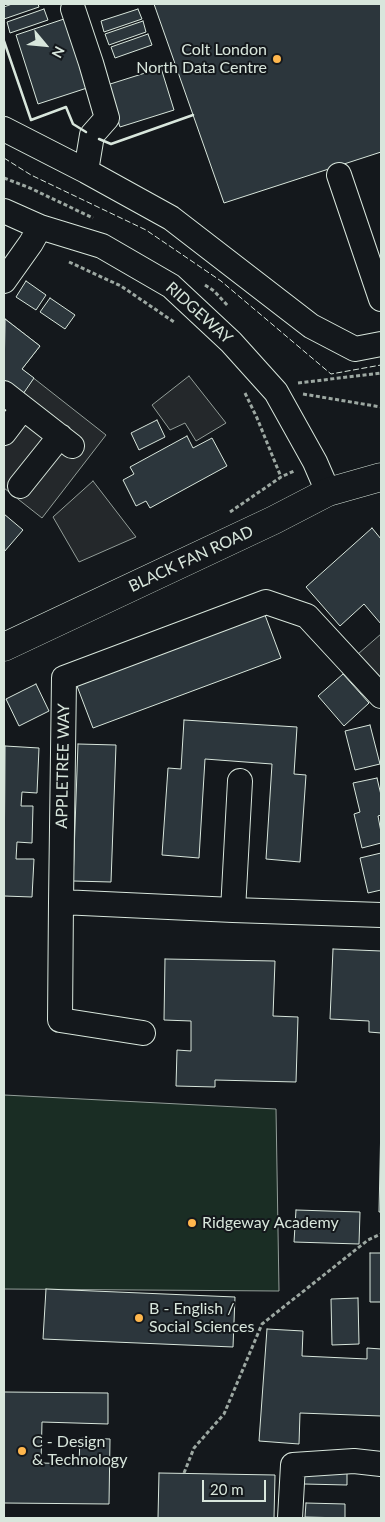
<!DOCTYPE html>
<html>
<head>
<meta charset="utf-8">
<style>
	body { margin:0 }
	#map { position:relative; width:385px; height:1522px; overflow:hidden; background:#14181c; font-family:Lato,sans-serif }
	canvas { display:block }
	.frame { position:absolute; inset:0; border:5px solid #d8e6dc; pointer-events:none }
	.north { position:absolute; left:20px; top:20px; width:50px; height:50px; -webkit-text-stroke:4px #14181c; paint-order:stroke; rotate:118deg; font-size:14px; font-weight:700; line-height:20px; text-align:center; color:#d8e6dc }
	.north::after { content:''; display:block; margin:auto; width:18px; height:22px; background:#d8e6dc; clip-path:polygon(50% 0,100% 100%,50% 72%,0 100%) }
	.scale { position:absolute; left:202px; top:1480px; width:64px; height:22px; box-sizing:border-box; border:2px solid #d8e6dc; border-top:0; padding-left:6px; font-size:15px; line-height:18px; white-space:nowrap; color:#d8e6dc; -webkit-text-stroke:4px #14181c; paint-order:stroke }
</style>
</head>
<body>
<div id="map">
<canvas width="385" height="1522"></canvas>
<div class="frame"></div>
<div class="north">N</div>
<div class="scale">20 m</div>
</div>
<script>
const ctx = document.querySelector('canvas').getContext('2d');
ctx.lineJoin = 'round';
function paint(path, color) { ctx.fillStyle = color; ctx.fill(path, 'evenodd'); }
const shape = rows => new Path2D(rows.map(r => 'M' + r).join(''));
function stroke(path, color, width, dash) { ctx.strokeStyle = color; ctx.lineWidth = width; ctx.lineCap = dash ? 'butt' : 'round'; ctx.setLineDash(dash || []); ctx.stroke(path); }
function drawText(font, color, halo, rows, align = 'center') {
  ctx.font = font + ' Lato,sans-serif'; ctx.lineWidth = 4; ctx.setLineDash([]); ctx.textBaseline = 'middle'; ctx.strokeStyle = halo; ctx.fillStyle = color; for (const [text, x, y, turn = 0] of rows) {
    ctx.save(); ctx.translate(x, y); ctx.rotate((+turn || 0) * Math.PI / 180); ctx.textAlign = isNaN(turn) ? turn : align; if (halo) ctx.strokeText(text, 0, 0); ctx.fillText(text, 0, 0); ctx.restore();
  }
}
const green = shape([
	[4,1095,276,1109,279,1291,4,1289,4,1095]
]);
const parking = shape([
	[4,318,40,346,22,369,106,435,42,518,4,488,4,318],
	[189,376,226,423,196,441,185,423,170,430,152,405,189,376],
	[93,481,136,537,79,562,53,517,93,481],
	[381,634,381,696,350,661,381,634]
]);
const building = shape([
	[12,4,38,4,39,7,4,19,4,7,12,4],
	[154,4,381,4,381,152,224,203,154,4],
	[44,9,48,20,10,33,7,22,44,9],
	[138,9,142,19,104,32,101,21,138,9],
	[64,19,87,88,38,104,16,35,64,19],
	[143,21,146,32,109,45,105,34,143,21],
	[148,34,152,45,115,58,111,47,148,34],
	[161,68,174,110,120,127,107,85,161,68],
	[26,281,46,295,36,310,16,297,26,281],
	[50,298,75,315,65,329,40,312,50,298],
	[5,319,40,346,22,369,34,378,23,394,4,380,5,319],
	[157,420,165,437,139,450,131,433,157,420],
	[187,436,193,448,212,438,227,466,150,508,146,501,136,506,123,480,134,474,130,467,187,436],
	[4,514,23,530,4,552,4,514],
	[372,528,381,539,381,624,364,604,340,626,306,587,372,528],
	[265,615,281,658,93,728,77,686,265,615],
	[343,674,369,703,344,726,318,696,343,674],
	[36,684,49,711,19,726,6,699,36,684],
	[184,720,297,727,294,774,306,775,300,862,266,859,272,764,205,759,199,858,162,855,168,768,181,769,184,720],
	[370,725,380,764,355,770,345,731,370,725],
	[78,744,116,745,111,882,73,881,78,744],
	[5,746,39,748,37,793,22,792,21,806,33,806,32,843,17,842,16,859,34,859,32,897,4,896,5,746],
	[377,778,381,795,381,815,378,816,381,832,381,843,362,848,354,814,360,812,353,783,377,778],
	[381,853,381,890,368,893,360,858,381,853],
	[333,949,381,951,381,1033,369,1032,369,1021,330,1019,333,949],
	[165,959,275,961,273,1016,298,1017,296,1082,215,1080,215,1087,176,1086,177,1050,191,1051,191,1021,164,1020,165,959],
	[381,1120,381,1212,379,1212,381,1120],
	[296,1210,360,1212,359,1244,294,1242,296,1210],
	[370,1253,381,1253,381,1302,370,1302,370,1253],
	[46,1289,235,1297,233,1347,43,1339,46,1289],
	[358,1298,359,1344,332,1345,331,1299,358,1298],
	[267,1329,303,1331,302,1356,367,1359,367,1348,381,1349,381,1416,300,1413,299,1444,259,1441,267,1329],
	[4,1392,108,1393,108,1424,42,1422,41,1463,79,1464,80,1438,110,1439,109,1504,4,1503,4,1392],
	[304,1470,347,1471,347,1485,304,1484,304,1470],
	[159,1473,275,1475,274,1518,158,1518,159,1473],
	[306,1503,345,1504,345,1518,305,1517,306,1503]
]);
const path = shape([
	[4,178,30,188,93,218],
	[69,262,121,286,174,322],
	[205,285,214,291,228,306],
	[298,383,381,373],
	[245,393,257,418,281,477],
	[303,394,381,407],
	[230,512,281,477,294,471],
	[184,1473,194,1448,224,1414,262,1324,368,1240,381,1234]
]);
const minor = shape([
	[73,9,91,63,107,118,92,135,86,171],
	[4,129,86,171,171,218,311,326,355,349,381,344],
	[339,175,381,299],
	[4,211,40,227,102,246,171,286,231,342,276,392,315,462,328,492],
	[4,281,31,243,40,227],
	[4,393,72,446],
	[4,433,23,408],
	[20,486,60,436],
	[381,696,307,616,266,602,64,678,61,902,233,910,381,915],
	[61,902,60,1020,143,1033],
	[233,910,240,781],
	[290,1518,293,1465,354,1461,381,1464]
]);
const major = shape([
	[4,647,274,520,328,492,381,477]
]);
const fence = shape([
	[4,158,31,175,146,230,221,281,331,374,381,365]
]);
const wall = shape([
	[4,41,31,120,66,107,73,124,86,132],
	[99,139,111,144,193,115]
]);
const markers = [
	[277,59,5,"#ffb74d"],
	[192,1223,5,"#ffb74d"],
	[139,1318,5,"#ffb74d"],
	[22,1451,5,"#ffb74d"]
];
const poiNames = [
	["Colt London",267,50,"right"],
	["North Data Centre",267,68,"right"],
	["Ridgeway Academy",202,1223],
	["B - English /",149,1309],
	["Social Sciences",149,1327],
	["C - Design",32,1442],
	["& Technology",32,1460]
];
const streetNames = [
	["RIDGEWAY",199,313,42],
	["BLACK FAN ROAD",191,559,-25],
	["APPLETREE WAY",63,766,-89]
];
paint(green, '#1a2d24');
stroke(green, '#939e99', 1);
paint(parking, '#24282b');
stroke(parking, '#939e99', 1);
paint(building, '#2c363c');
stroke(building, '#d8e6dc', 1);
stroke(minor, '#d8e6dc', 26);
stroke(major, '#d8e6dc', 29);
stroke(path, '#9da8a2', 3, [4, 2.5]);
stroke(minor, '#14181c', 24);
stroke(major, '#14181c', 28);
stroke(fence, '#d8e6dc', 1, [6, 2.5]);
stroke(wall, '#d8e6dc', 2.5);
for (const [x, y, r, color] of markers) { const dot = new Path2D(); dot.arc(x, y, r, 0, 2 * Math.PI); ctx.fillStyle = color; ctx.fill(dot); stroke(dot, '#14181c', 2); }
drawText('16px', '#d8e6dc', '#14181c', poiNames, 'left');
drawText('16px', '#d8e6dc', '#14181c', streetNames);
</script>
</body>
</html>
